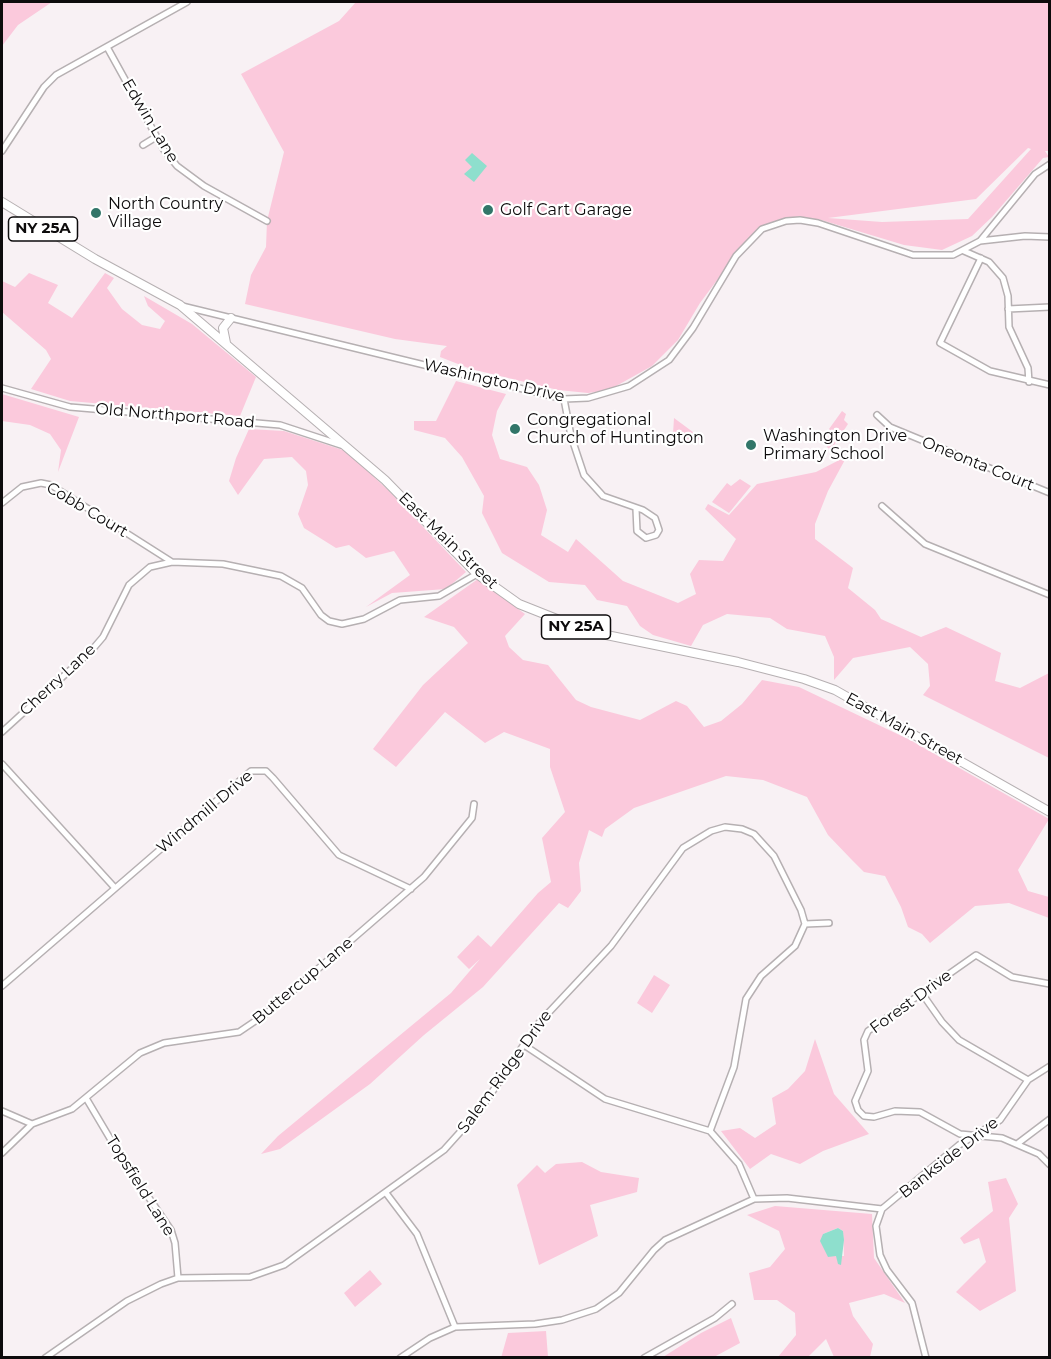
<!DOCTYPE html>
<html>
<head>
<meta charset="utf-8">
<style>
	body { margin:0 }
	#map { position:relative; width:1051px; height:1359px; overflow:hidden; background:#f8f1f4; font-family:Montserrat,sans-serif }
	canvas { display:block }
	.frame { position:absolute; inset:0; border:3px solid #0d0b0c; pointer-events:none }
</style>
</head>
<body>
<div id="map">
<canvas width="1051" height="1359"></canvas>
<div class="frame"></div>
</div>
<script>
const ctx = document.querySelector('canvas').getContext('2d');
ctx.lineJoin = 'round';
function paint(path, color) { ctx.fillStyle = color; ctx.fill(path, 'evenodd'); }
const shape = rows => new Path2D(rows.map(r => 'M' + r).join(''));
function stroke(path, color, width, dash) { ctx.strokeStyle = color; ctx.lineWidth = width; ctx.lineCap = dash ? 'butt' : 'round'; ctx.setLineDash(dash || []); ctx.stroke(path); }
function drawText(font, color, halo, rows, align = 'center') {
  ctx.font = font + ' Montserrat,sans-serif'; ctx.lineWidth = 4.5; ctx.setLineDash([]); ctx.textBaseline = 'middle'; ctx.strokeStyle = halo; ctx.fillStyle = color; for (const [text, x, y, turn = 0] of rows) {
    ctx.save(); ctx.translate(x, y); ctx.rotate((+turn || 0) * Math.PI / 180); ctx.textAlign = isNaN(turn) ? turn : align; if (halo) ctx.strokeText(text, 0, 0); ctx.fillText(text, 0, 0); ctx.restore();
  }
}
const green = shape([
	[2,2,52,2,18,25,2,46],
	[356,2,1049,2,1050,151,1045,151,1049,157,1043,158,992,217,972,236,942,250,904,245,818,219,761,226,747,240,700,303,678,340,652,366,609,390,588,393,558,390,471,369,440,357,441,351,447,346,395,339,245,304,251,275,266,247,267,221,284,152,241,74,339,21],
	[1028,148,1031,149,968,219,882,222,828,218,976,199],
	[29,273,58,285,48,303,72,318,105,273,114,278,107,288,122,309,142,325,160,329,165,321,148,306,144,296,192,324,256,377,240,416,70,401,31,389,51,359,46,350,2,312,2,281,15,287],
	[456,381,506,394,497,411,492,435,500,459,527,467,539,485,547,510,541,535,568,552,576,539,623,581,678,603,696,594,690,574,699,560,723,561,736,539,705,509,708,504,729,515,757,484,816,472,847,456,828,491,815,524,815,539,853,568,848,588,875,610,881,619,921,637,946,627,1001,653,995,681,1020,688,1049,673,1049,758,923,695,930,686,928,664,910,647,853,658,834,680,834,657,825,636,787,629,770,618,727,614,703,625,691,646,653,635,640,626,627,606,597,600,585,585,549,582,502,553,482,513,484,496,462,457,445,438,414,430,414,421,436,421],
	[2,394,79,417,58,472,61,450,50,434,30,425,2,421],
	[842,411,846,414,844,420,848,424,831,450,827,447,828,437,835,435,829,429],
	[674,418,701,438,692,443,681,442,673,434],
	[249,429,284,431,346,451,388,490,466,572,446,589,392,593,366,607,410,575,394,551,366,558,349,545,336,548,304,528,298,514,308,485,306,471,292,457,264,459,238,495,229,481,236,458],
	[740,479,751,486,729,513,712,502,727,483,731,486],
	[478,579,525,614,505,636,509,647,523,660,548,665,576,700,591,707,640,720,676,701,687,706,704,727,721,721,742,704,762,680,799,687,910,740,1049,819,1018,870,1028,891,1049,897,1049,918,1009,903,975,906,930,943,922,934,908,927,901,907,885,876,864,872,851,859,828,835,807,797,763,780,726,776,634,808,605,829,602,837,589,830,579,863,581,891,568,908,559,903,483,987,424,1035,370,1084,280,1149,261,1154,278,1136,451,993,480,959,469,969,457,957,478,935,491,947,538,893,551,882,542,838,565,812,550,767,550,749,504,732,485,743,445,712,396,767,373,749,423,685,468,643,454,627,424,617],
	[654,975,670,985,652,1013,637,1003],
	[815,1039,834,1094,869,1134,823,1151,800,1164,771,1154,750,1169,721,1131,740,1128,755,1138,776,1124,772,1098,788,1089,805,1071],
	[582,1162,601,1172,639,1178,637,1192,590,1205,598,1236,539,1265,517,1185,537,1165,545,1173,556,1164],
	[1006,1178,1018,1204,1009,1218,1016,1291,980,1311,956,1292,986,1262,979,1238,964,1244,960,1238,993,1211,988,1182],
	[775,1206,872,1214,874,1258,905,1303,884,1294,849,1303,853,1316,873,1344,870,1357,834,1357,826,1339,808,1357,778,1357,796,1335,795,1313,777,1300,754,1300,749,1273,770,1267,785,1249,779,1231,747,1215],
	[838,1228,843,1231,844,1256,836,1256,823,1234],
	[370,1270,382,1284,355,1307,344,1293],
	[731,1318,740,1343,714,1357,663,1357,701,1333],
	[546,1331,548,1357,501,1358,508,1333]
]);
const water = shape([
	[472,153,487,166,474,182,464,174,472,167,465,160],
	[838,1228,843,1231,844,1240,841,1265,838,1264,836,1256,828,1257,820,1241,823,1234]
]);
const minor = shape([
	[107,47,164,150,177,166,204,186,267,221],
	[143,145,156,137],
	[2,151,44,87,56,75,187,2],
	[980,241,1025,236,1050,237],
	[964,251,989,262,1003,278,1008,296,1009,327,1028,368,1029,382],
	[981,258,940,343,990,371,1050,385],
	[182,306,564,399,588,398,629,386,669,360,693,328,736,256,762,229,786,221,800,220,818,223,913,255,953,255,980,241,1035,174,1050,164],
	[1008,309,1050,307],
	[2,388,70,407,280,425,341,445],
	[564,399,571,436,584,475,603,496,643,510,655,518,659,530,656,535,646,538,637,531,636,509],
	[877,415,890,427,1050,493],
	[2,503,22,487,41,483,51,485,172,562],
	[882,506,925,544,1050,595],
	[2,732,91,651,103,637,129,585,150,567,172,562,223,564,281,576,302,588,321,615,329,621,342,624,364,619,400,600,439,596,477,574],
	[2,764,115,888],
	[805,924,829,923],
	[1050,984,1012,977,976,955,868,1031,864,1040,868,1071,855,1101,858,1110,864,1116,874,1117,895,1111,920,1112,960,1134,1002,1138,1039,1154,1050,1165],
	[2,986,251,771,266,771,273,778,339,855,411,889],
	[921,992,942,1022,959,1040,1028,1080],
	[524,1045,605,1099,710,1131,739,1164,754,1199],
	[86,1098,121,1157,171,1230,175,1243,178,1278],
	[2,1111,32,1124],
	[1017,1144,1050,1119],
	[2,1153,32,1124,72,1109,140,1053,164,1043,239,1032,267,1013,424,877,472,818,474,804],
	[386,1193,417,1234,455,1327],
	[45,1358,127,1301,161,1284,178,1278,250,1277,284,1265,444,1150,480,1110,537,1025,611,946,683,848,711,831,725,827,742,829,754,834,774,856,801,910,805,924,795,946,761,976,746,999,734,1067,710,1131],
	[400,1358,430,1338,455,1327,535,1324,562,1320,596,1309,619,1293,654,1250,665,1240,754,1199,787,1198,882,1209],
	[644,1358,715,1318,732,1304],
	[926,1358,912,1303,887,1270,880,1255,876,1226,882,1209,959,1145,1000,1120,1028,1080,1050,1066]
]);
const primary = shape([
	[2,202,95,259,180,305,385,480,477,574,519,604,587,631,738,662,804,679,835,690,1050,812],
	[226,343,223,328,231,318]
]);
const markers = [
	[488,210,6,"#327669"],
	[96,213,6,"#327669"],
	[515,429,6,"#327669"],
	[751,445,6,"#327669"]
];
const shields = [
	[43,229,69],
	[576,627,69]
];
const shieldNames = [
	["NY 25A",43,229],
	["NY 25A",576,627]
];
const streetNames = [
	["Edwin Lane",150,121,59],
	["Washington Drive",494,381,13],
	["Old Northport Road",175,416,5],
	["Oneonta Court",978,464,22],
	["Cobb Court",87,510,31],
	["East Main Street",448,541,44],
	["Cherry Lane",58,680,-43],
	["East Main Street",904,729,29],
	["Windmill Drive",205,812,-40],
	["Buttercup Lane",303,981,-40],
	["Forest Drive",911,1002,-36],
	["Salem Ridge Drive",505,1072,-54],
	["Bankside Drive",949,1158,-38],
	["Topsfield Lane",140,1186,58]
];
const poiNames = [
	["North Country",108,204],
	["Village",108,222],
	["Golf Cart Garage",500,210],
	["Congregational",527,420],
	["Church of Huntington",527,438],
	["Washington Drive",763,436],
	["Primary School",763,454]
];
paint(green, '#fbc9dc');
paint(water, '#8edfcd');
stroke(minor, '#b6b0b2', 8);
stroke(primary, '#b6b0b2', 10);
stroke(minor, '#fff', 5);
stroke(primary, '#fff', 8);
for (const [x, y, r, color] of markers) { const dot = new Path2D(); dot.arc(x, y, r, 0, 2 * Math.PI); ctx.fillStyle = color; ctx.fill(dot); stroke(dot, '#fff', 2); }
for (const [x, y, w] of shields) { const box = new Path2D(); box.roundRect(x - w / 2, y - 12, w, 24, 4.5); ctx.fillStyle = '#fff'; ctx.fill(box); stroke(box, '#0d0b0c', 1.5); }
drawText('bold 15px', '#0d0b0c', null, shieldNames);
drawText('16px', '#0d0b0c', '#fff', streetNames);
drawText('16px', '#0d0b0c', '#fff', poiNames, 'left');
</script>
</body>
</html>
